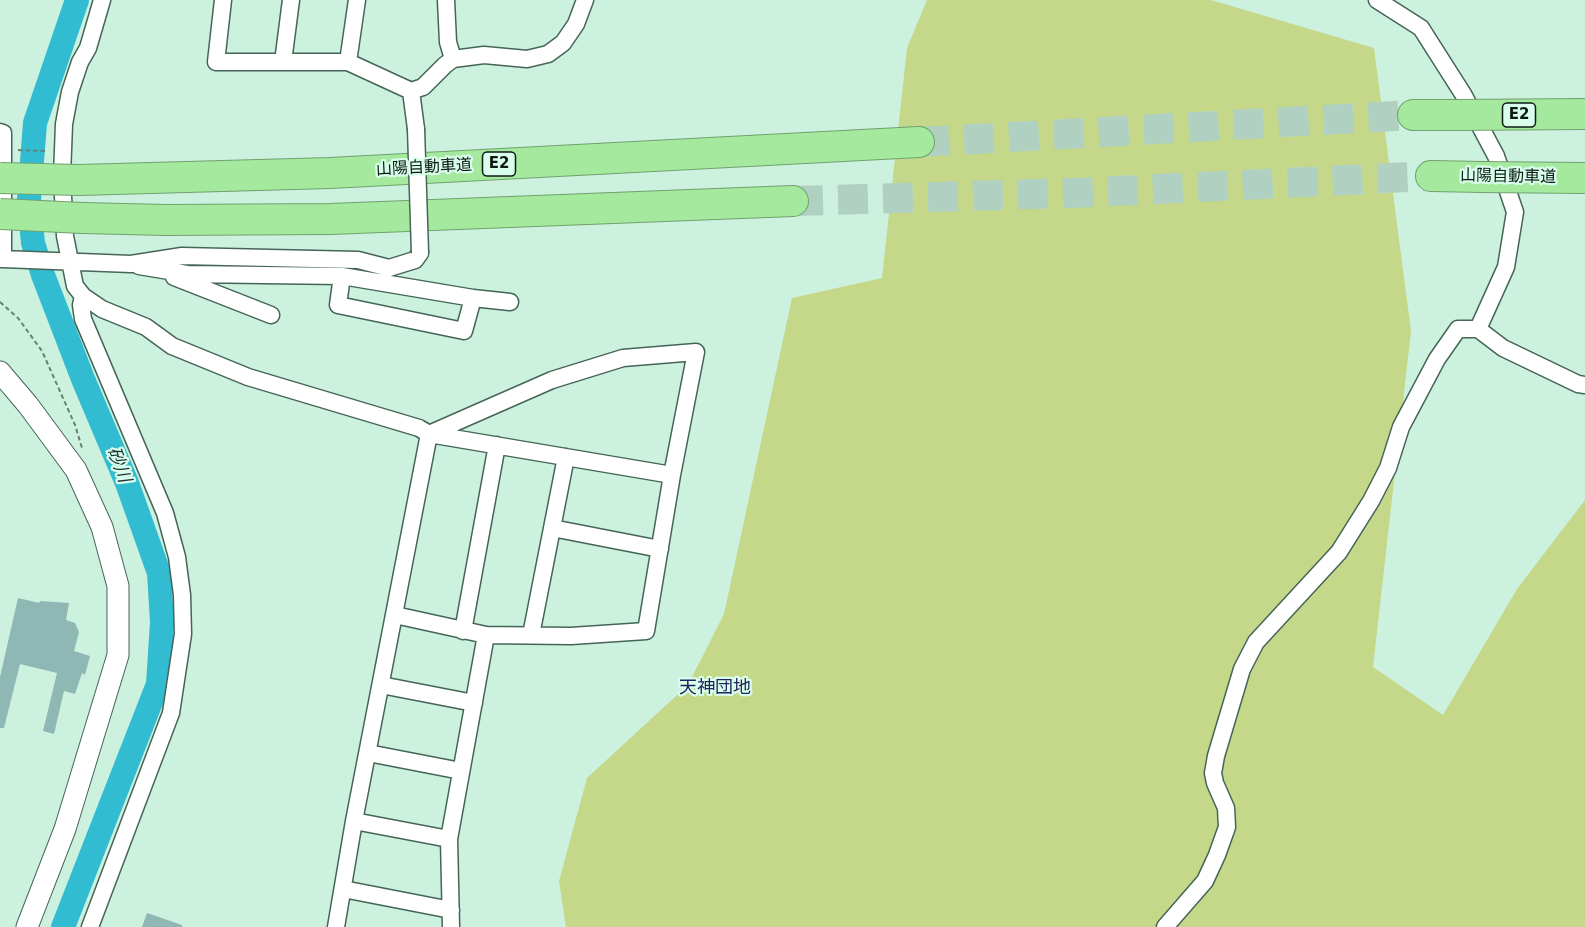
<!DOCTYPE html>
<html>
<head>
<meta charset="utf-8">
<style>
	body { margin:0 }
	canvas { display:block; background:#ccf1df }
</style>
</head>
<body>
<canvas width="1585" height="927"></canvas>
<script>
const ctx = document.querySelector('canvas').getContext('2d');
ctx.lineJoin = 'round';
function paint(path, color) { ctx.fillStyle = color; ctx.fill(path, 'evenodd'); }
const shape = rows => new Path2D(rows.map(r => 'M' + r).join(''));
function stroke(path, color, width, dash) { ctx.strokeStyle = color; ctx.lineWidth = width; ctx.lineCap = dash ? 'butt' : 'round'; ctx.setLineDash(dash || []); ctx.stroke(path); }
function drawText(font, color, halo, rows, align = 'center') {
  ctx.font = font + ' "DejaVu Sans","Noto Sans JP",sans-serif'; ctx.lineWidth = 4.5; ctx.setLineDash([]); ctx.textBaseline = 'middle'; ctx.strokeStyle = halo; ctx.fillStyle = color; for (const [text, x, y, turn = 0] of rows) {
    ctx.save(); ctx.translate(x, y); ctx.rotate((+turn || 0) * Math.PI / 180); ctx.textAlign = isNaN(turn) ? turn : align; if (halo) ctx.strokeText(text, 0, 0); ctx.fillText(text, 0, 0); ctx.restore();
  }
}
const green = shape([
	[927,0,1211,0,1374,48,1411,331,1373,667,1443,715,1517,589,1585,500,1585,927,566,927,559,881,587,778,688,685,724,614,792,298,882,278,907,48]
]);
const river = shape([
	[63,927,158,684,162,622,159,573,127,483,83,379,43,275,33,243,29,200,35,123,77,0]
]);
const building = shape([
	[18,598,39,603,40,601,69,603,66,620,75,623,79,632,74,651,90,656,85,675,82,673,75,694,64,691,54,734,43,731,57,673,20,664,4,728,0,728,0,677],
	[147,913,182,925,182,927,142,927]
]);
const motorwayTunnel = shape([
	[919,142,1413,115],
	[793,201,1072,193,1431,176]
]);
const path = shape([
	[18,150,48,151],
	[0,302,18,318,42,351,75,425,82,448]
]);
const minor = shape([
	[102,0,88,48,80,62,70,92,64,124,62,176,65,236,75,286,83,296,102,309,146,327,172,346,248,377,419,428,429,434,672,475],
	[223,0,216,62,348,62,411,91,423,87,445,65,453,59,484,55,527,59,548,54,563,43,576,24,585,0],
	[446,0,448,42,453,59],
	[1377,0,1421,28,1463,94,1496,156,1515,212,1506,267,1478,329],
	[283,62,291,0],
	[348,62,357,0],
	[411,91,416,129],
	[0,132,3,133,3,259,0,259],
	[3,259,131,264,182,256,358,260,389,268,415,260,420,253],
	[139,266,187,274,342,276,473,298,510,302],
	[342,276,338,305,464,331,473,298],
	[174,277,271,315],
	[83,296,81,305,83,319,165,513,177,557,182,595,183,634,171,713,90,927],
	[552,528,660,549],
	[463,631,497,445],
	[531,635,566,457],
	[381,685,474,703],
	[368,753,461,771],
	[354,821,449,839],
	[343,889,451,910],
	[336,927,354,821,429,434,552,380,623,358,696,352,672,475,646,631,571,636,486,635,395,615],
	[451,927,449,839,486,635],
	[1165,927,1205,881,1217,855,1227,827,1226,808,1215,783,1213,773,1216,756,1242,669,1256,642,1339,552,1371,501,1388,468,1401,427,1437,359,1458,329,1478,329,1503,348,1578,384,1585,385]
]);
const tertiary = shape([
	[0,372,28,405,76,470,102,527,118,586,118,655,65,829,27,927]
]);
const motorway = shape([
	[1413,115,1454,115],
	[1431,176,1482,177],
	[79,180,330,173,919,142],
	[82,218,166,220,330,219,793,201]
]);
const minorBridge = shape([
	[416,129,420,253]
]);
const motorwayBridge = shape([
	[1454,115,1585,114],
	[1482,177,1585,178],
	[0,178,79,180],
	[0,214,82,218]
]);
const shields = [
	[1519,115,33],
	[499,164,33]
];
const shieldNames = [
	["E2",1519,115],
	["E2",499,164]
];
const streetNames = [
	["山陽自動車道",424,168,-3],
	["山陽自動車道",1508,177,1]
];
const waterNames = [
	["砂川",118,465,69]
];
const neighbourhoodNames = [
	["天神団地",715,688]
];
paint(green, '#c5d889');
stroke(river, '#32bcd2', 24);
paint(building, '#8fb7b3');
stroke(motorwayTunnel, '#b0d1c1', 30, [30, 15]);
stroke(minor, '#456557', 19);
stroke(tertiary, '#456557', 23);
stroke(motorway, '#70a16e', 32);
stroke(path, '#678074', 2, [4.5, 3]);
stroke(minor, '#fff', 16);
stroke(tertiary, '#fff', 21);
stroke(motorway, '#a5e99e', 30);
stroke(minorBridge, '#456557', 19, []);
stroke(motorwayBridge, '#70a16e', 32, []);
stroke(minorBridge, '#fff', 16);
stroke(motorwayBridge, '#a5e99e', 30);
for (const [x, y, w] of shields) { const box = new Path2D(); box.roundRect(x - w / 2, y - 12, w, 24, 4.5); ctx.fillStyle = '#d9feec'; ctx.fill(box); stroke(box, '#0e1b15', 1.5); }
drawText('bold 15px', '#0e1b15', null, shieldNames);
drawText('16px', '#0e1b15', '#d9feec', streetNames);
drawText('italic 18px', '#1e3438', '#d9feec', waterNames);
drawText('18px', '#24245d', '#d9feec', neighbourhoodNames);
</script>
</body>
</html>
